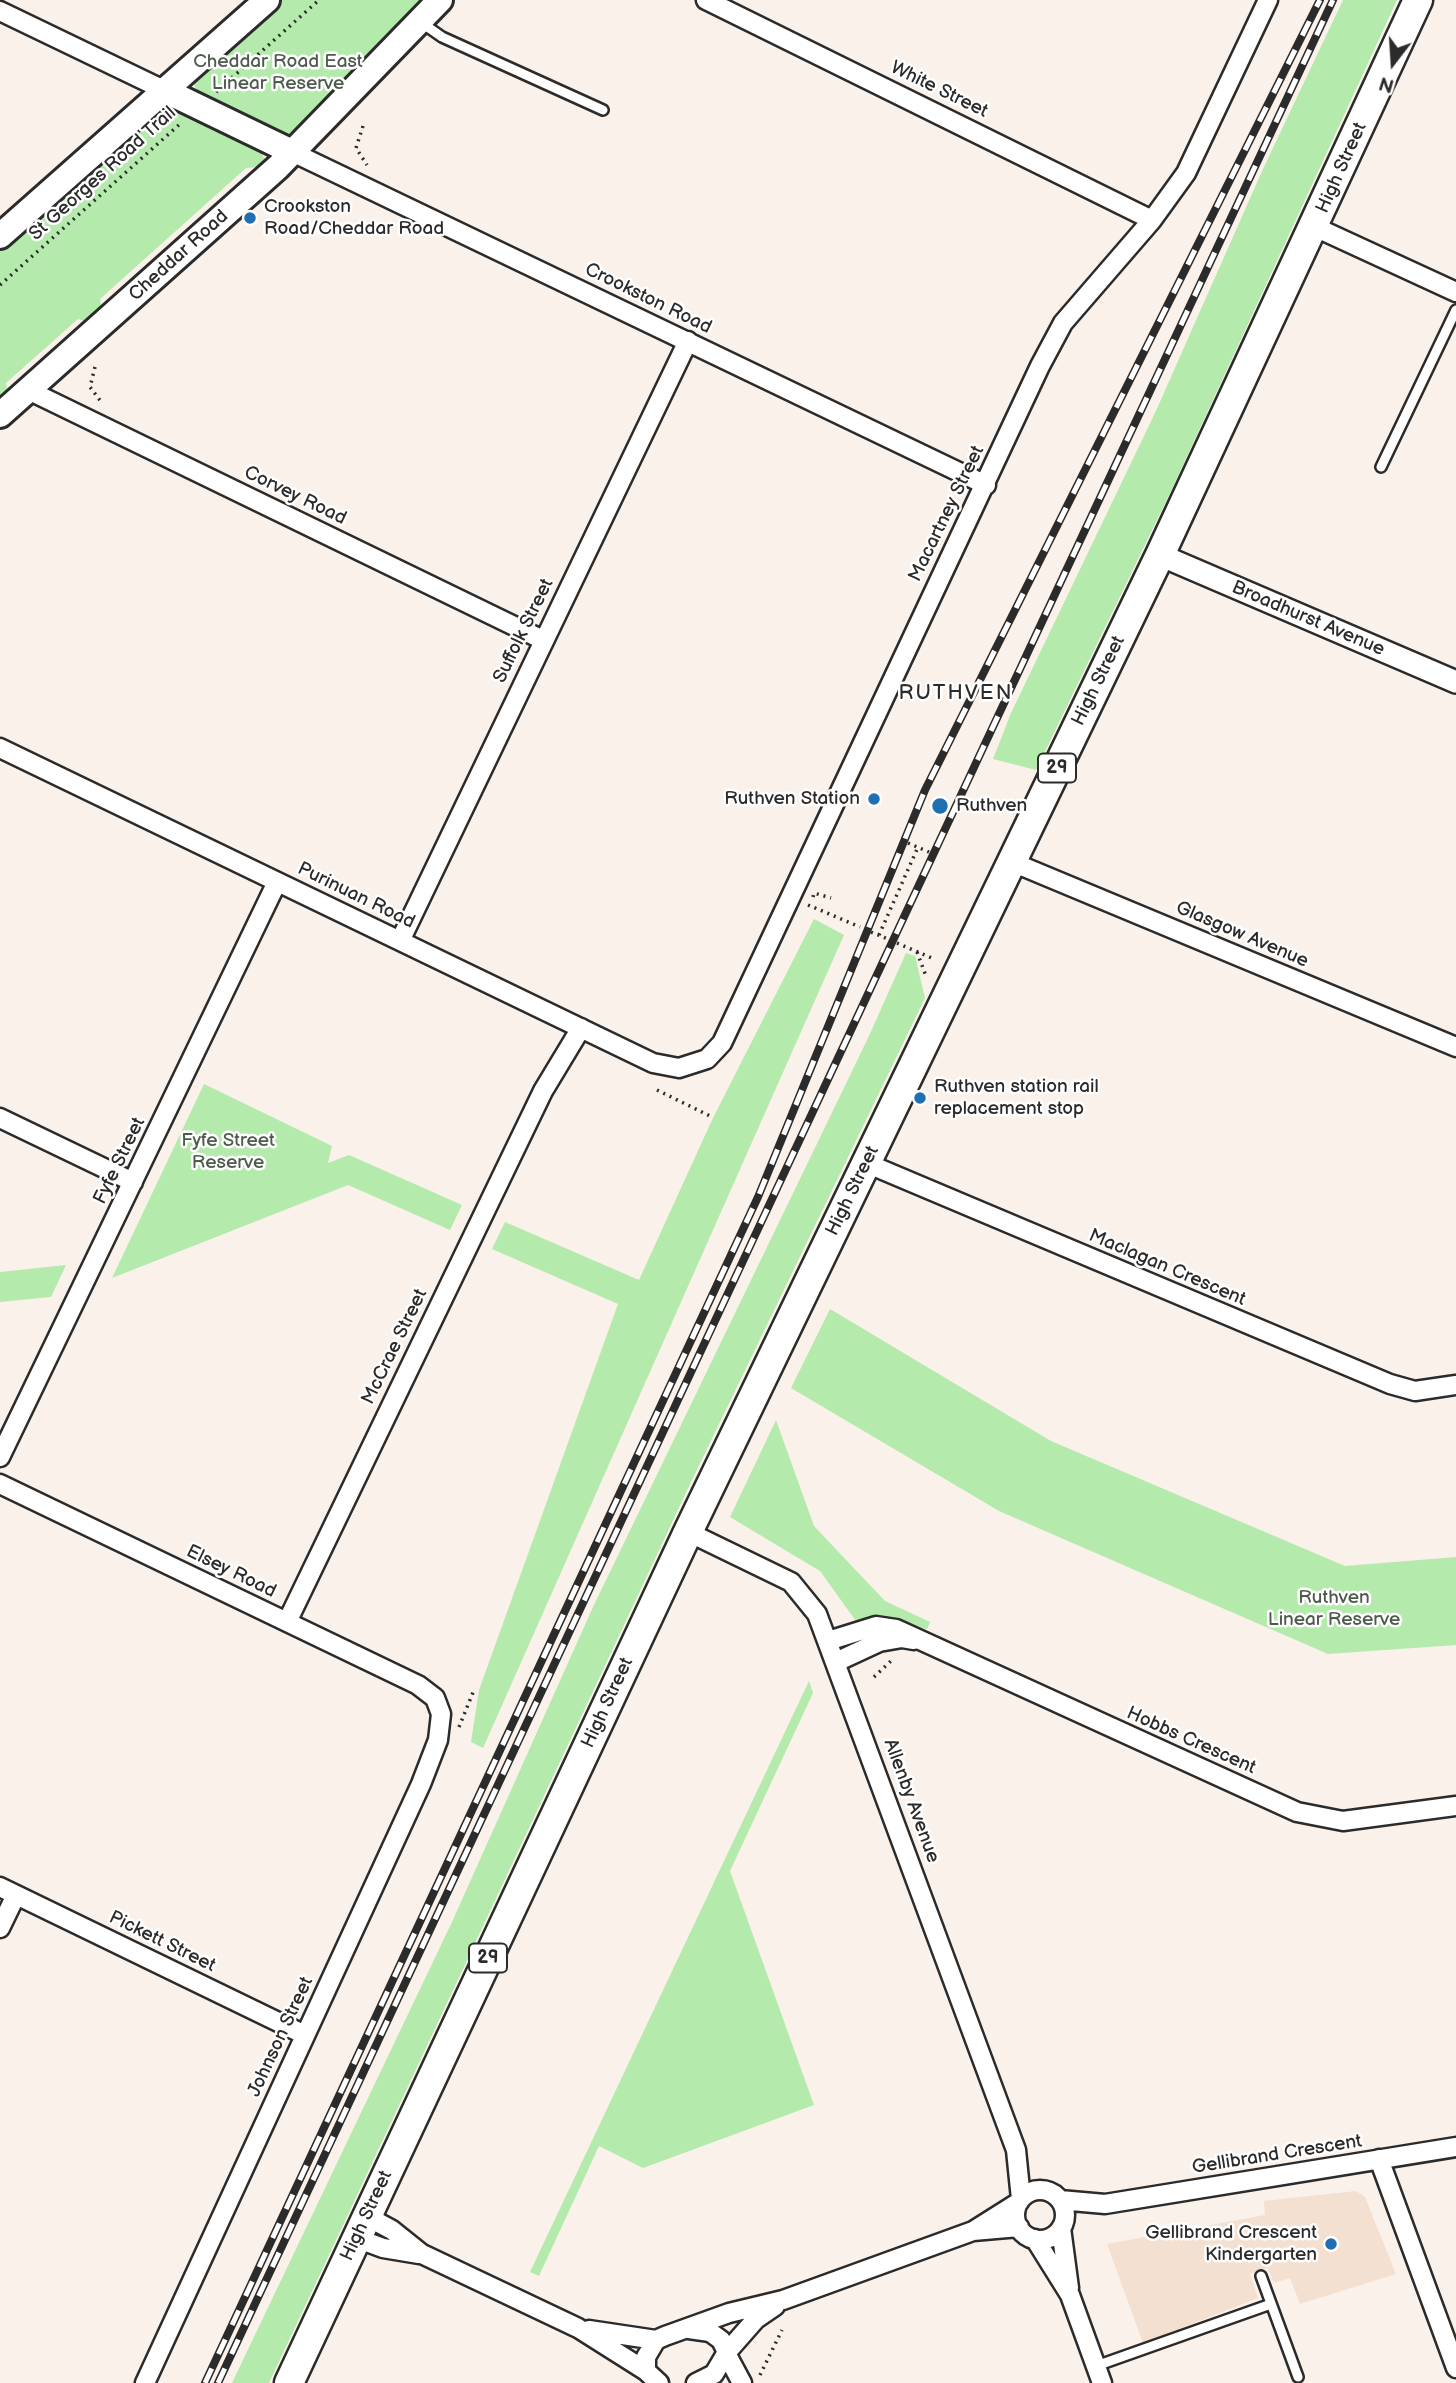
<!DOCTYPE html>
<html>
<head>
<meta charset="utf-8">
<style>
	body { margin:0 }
	#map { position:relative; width:1456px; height:2383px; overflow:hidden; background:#faf1ea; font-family:"Balsamiq Sans",sans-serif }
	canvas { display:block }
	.north { position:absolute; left:1358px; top:28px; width:70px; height:70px; -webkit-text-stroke:5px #fff; paint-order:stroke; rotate:197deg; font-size:19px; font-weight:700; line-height:28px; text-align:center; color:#2b2b2b }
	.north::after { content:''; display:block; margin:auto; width:24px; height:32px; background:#2b2b2b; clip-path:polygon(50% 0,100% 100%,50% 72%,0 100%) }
</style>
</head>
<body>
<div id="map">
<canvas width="1456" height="2383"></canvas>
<div class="north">N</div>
</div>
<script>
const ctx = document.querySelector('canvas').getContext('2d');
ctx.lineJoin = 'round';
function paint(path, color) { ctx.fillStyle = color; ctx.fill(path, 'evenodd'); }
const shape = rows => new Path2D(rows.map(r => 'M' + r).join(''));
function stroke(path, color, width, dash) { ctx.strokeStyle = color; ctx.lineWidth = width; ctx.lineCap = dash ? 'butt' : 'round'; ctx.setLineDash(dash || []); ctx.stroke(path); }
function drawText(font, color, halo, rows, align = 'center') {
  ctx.font = font + ' "Balsamiq Sans",sans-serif'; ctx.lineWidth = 5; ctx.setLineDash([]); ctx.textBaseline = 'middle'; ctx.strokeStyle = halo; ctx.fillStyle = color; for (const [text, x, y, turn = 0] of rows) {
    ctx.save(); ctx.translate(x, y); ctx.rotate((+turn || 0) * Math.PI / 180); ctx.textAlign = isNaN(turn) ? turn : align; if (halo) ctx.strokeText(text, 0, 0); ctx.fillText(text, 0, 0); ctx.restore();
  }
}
const built = shape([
	[1356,2191,1365,2197,1396,2274,1300,2304,1290,2278,1274,2283,1268,2268,1250,2274,1258,2298,1143,2343,1107,2244,1265,2215,1264,2201]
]);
const green = shape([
	[278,0,424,0,297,131,281,136,200,95,192,82],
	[1343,0,1397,0,1172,489,1036,770,993,759,1011,713,1155,413,1263,169],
	[160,107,191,115,259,148,266,162,259,167,246,168,100,299,102,309,88,322,78,319,6,383,8,394,0,399,0,246],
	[814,919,844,935,483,1748,471,1742,479,1690,618,1304,492,1249,505,1222,639,1280,712,1120],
	[906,953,915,956,925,998,691,1482,269,2383,232,2383,452,1922,593,1607,869,1036],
	[204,1084,332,1146,328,1163,349,1155,462,1205,450,1230,348,1185,112,1278],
	[66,1265,51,1297,0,1302,0,1272],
	[830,1309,1051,1441,1345,1566,1456,1557,1456,1645,1328,1654,999,1511,791,1388],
	[776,1420,814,1526,885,1601,930,1622,927,1629,881,1619,856,1621,820,1571,730,1517],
	[809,1681,813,1693,730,1871,814,2105,643,2168,599,2146,539,2276,530,2272]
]);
const path = shape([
	[216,92,319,0],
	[363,126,356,148,367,165],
	[0,285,181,123],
	[95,367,90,387,102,403],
	[908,843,929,852],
	[813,897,814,893,831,898],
	[808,905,860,927],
	[871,932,888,939],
	[879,935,918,847],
	[897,943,934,959],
	[917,952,926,976],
	[657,1090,710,1116],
	[874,1677,893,1659],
	[459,1727,474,1690],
	[760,2375,782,2330]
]);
const service = shape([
	[422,23,442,37,603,110],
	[1381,467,1456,310],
	[1261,2276,1298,2377],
	[1096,2366,1271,2304]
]);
const minor = shape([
	[706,0,1152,220],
	[0,11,166,91],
	[292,152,986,485],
	[1315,227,1456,292],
	[28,390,543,640],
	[0,748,653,1063,679,1068,707,1059,722,1043,1040,366,1063,323,1152,220,1186,173,1268,0],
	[1012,862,1456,1047],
	[400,941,688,341],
	[0,1118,133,1182],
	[866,1163,1390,1384,1415,1391,1456,1385],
	[0,1457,277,882],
	[0,1484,418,1685,435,1698,441,1714,438,1740,421,1784,145,2383],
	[688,1532,791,1582,817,1614,1016,2150,1021,2199],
	[287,1622,543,1091,581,1028],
	[828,1641,876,1626,896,1629,1297,1812,1343,1821,1456,1806],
	[836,1662,879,1642,902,1638,914,1640],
	[0,1887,305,2035],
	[0,1928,16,1895],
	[1379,2159,1456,2368],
	'1015 2215a25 25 0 1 1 50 0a25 25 0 1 1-50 0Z',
	[1060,2200,1105,2204,1456,2147],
	[366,2216,392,2230,422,2254,578,2328,646,2371],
	[1061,2228,1069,2288],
	[973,2231,1019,2202],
	[356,2238,383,2248,419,2254],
	[1035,2239,1070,2295,1102,2383],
	[689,2329,710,2332,721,2340,727,2352,714,2374,696,2383],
	[589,2330,656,2340],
	[727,2352,756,2319,775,2306],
	[727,2355,742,2383],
	[659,2383,646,2371,646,2357,656,2340,665,2336,729,2313,783,2300,973,2231,1019,2227]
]);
const tertiary = shape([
	[1160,555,1456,682]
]);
const secondary = shape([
	[166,91,292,152],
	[0,236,267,0],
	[0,415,278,167,440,0]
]);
const primary = shape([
	[289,2383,688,1532,1160,555,1418,0]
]);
const rail = shape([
	[205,2383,758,1197,925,790,1320,0],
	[218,2383,1333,0]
]);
const markers = [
	[250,218,7,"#1f6fb2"],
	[874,799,7,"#1f6fb2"],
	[940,806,9,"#1f6fb2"],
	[920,1098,7,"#1f6fb2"],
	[1331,2244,7,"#1f6fb2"]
];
const shields = [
	[1057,768,38],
	[488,1958,38]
];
const shieldNames = [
	["29",1057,768],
	["29",488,1958]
];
const parkNames = [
	["Cheddar Road East",278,62],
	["Linear Reserve",278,84],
	["Fyfe Street",228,1141],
	["Reserve",228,1163],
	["Ruthven",1334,1598],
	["Linear Reserve",1334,1620]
];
const streetNames = [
	["White Street",939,90,26],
	["High Street",1342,168,-66],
	["St Georges Road Trail",103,174,-42],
	["Cheddar Road",179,256,-42],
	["Crookston Road",648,299,26],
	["Corvey Road",295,496,26],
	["Macartney Street",947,514,-64],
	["Broadhurst Avenue",1308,619,23],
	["Suffolk Street",524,631,-64],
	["High Street",1099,681,-64],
	["Purinuan Road",356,896,26],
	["Glasgow Avenue",1242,935,23],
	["Fyfe Street",120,1161,-64],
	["High Street",853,1191,-64],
	["Maclagan Crescent",1167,1268,23],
	["McCrae Street",395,1347,-64],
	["Elsey Road",231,1572,26],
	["High Street",608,1703,-65],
	["Hobbs Crescent",1191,1741,24],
	["Allenby Avenue",911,1801,70],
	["Pickett Street",162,1942,26],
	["Johnson Street",281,2037,-65],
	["Gellibrand Crescent",1277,2155,-9],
	["High Street",367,2216,-65]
];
const poiNames = [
	["Crookston",264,207],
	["Road/Cheddar Road",264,229],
	["Ruthven Station",860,799,"right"],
	["Ruthven",956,806],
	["Ruthven station rail",934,1087],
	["replacement stop",934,1109],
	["Gellibrand Crescent",1317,2233,"right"],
	["Kindergarten",1317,2255,"right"]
];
const neighbourhoodNames = [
	["RUTHVEN",956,694]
];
paint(built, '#f3e0d0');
paint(green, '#b4eaac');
stroke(service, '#2b2b2b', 14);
stroke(minor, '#2b2b2b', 23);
stroke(tertiary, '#2b2b2b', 26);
stroke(secondary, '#2b2b2b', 30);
stroke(primary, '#2b2b2b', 33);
stroke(path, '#2b2b2b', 3.5, [2, 5]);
stroke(service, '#fff', 9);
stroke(minor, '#fff', 18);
stroke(tertiary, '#fff', 21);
stroke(secondary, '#fff', 24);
stroke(primary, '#fff', 28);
stroke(rail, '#2b2b2b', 8);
stroke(rail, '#fff', 5, [16]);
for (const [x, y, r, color] of markers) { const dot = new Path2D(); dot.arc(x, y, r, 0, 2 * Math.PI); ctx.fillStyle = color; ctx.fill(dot); stroke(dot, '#fff', 2.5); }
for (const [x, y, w] of shields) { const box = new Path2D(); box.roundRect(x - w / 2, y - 14.5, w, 29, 5); ctx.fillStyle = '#fff'; ctx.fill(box); stroke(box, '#2b2b2b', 2); }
drawText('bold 18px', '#2b2b2b', null, shieldNames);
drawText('19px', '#4d5b4b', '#fff', parkNames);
drawText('19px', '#2b2b2b', '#fff', streetNames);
drawText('19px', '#2b2b2b', '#fff', poiNames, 'left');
ctx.letterSpacing = '2px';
drawText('21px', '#2b2b2b', '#fff', neighbourhoodNames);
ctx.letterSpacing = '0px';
</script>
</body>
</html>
